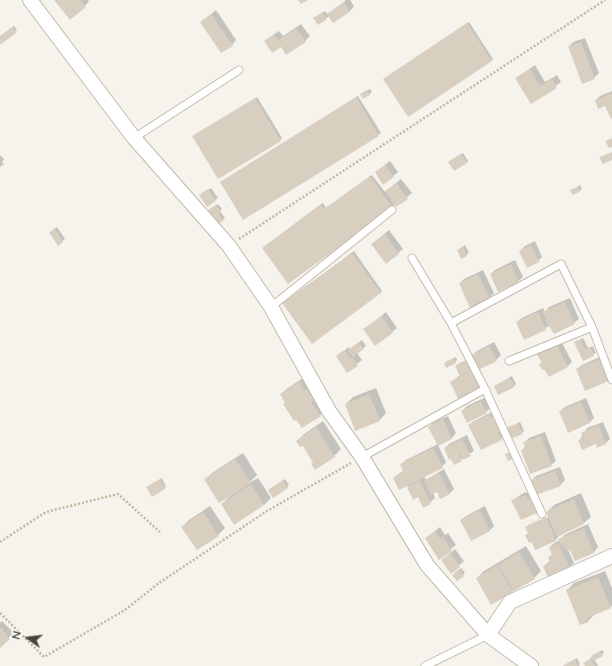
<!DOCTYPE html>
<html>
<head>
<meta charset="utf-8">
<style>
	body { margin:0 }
	#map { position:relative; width:612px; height:666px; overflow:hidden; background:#f6f3ec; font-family:Lato,sans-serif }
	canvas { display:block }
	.north { position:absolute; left:8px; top:618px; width:40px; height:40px; -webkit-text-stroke:3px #fff; paint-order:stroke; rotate:284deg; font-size:11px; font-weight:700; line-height:16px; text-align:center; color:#4b4439 }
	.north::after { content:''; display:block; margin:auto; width:14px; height:18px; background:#4b4439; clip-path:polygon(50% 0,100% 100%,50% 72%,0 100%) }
</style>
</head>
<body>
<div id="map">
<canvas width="612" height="666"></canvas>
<div class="north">N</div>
</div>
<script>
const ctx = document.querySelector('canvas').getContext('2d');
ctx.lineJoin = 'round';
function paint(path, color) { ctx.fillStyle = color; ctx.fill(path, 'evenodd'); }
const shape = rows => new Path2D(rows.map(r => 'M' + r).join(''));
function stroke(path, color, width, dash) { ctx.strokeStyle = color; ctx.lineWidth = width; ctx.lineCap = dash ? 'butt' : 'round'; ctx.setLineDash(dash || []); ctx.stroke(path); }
const shadow = shape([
	[55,0,88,0,89,1,85,6],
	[346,0,350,0,354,6,350,11,334,22,329,16,318,24,317,16,325,11,328,15],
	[216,10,236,40,232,45,201,22],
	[469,22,493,59,491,61,387,77],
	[301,24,310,36,305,41,281,46,270,37,279,31,283,36],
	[14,26,17,30,15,32,0,37],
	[585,38,599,73,594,78,569,47,573,42],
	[535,65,545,82,557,75,561,82,531,102,516,78],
	[370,89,372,92,364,98,364,92],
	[612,91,612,117,605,105,596,100,600,96],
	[358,96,381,133,244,219,221,182],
	[257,97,282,138,280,140,196,135],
	[463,153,468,161,466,163,451,160],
	[0,155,4,159,2,162,4,164,0,167],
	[390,161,398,172,393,176,376,172],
	[372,175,385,192,401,179,412,193,396,206,395,204,392,207,265,246,323,203,326,208],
	[580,185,582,189,573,194,571,191],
	[211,188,218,198,207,206,202,194],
	[218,204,222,209,220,211,225,218,218,223,211,208],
	[57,227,65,239,58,244,52,230],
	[389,230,403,249,398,253,372,244],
	[535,241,542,257,538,261,520,251,525,246],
	[465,245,469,253,461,257,458,250],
	[354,251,382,291,380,293,286,302],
	[515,260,523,277,518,281,491,274,495,270],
	[483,270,494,293,489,298,460,283,464,279],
	[570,298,579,319,574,323,549,326,525,339,517,322,522,318,543,308,545,312,549,307],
	[386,312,397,328,375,345,365,329],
	[583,338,588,348,593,346,596,353,583,360,577,341],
	[560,339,572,362,567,367,545,368,540,364],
	[362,340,366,346,357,353,362,360,348,371,337,356,349,347,350,349],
	[494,342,501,355,496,360,451,382,460,375,456,366,458,364,469,359,477,351],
	[604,355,608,380,577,369,582,365],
	[456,357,457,360,455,362,445,363],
	[306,376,327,408,320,415,286,402,281,394,288,388],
	[512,376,516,384,514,386,495,386],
	[376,388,386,413,380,420,346,404,353,397],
	[486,397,491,407,486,412,467,421,462,411,467,406],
	[586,398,594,418,590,422,560,411,565,407],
	[494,411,499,413,506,426,503,429,505,434,501,439,469,425,474,421],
	[448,416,456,433,452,438,438,445,446,462,442,467,424,476,426,480,444,469,454,489,449,494,437,491,433,493,435,498,424,507,418,496,414,499,407,485,394,478,404,470,401,465,406,460,438,444,429,427,434,422],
	[323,421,341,449,334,456,314,462,303,445,297,441,304,434],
	[520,422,524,431,522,433,507,429],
	[603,422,610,439,606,443,579,441,587,428],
	[545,432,556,461,551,465,522,450,526,446,524,443,529,438],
	[467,435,474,451,454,463,453,460,458,455,445,448,449,444],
	[243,453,257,475,249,483,258,478,271,498,264,505,222,504,230,496,205,480,212,473],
	[560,467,565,480,560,485,537,494,543,506,538,511,513,500,525,492,526,493,530,491,537,494,532,480,536,476],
	[162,478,166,487,164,488,150,485],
	[285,479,289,485,287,487,271,489],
	[581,493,591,517,584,523,560,534,556,540,536,549,532,541,526,535,529,533,526,527,531,523,548,515,547,512,554,505],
	[550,514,551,516,530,526,530,523],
	[210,506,225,528,218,535,182,527,189,520],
	[485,506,494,526,490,530,471,540,461,520,466,516],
	[588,524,598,547,594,552,576,560,571,549,568,550,574,563,569,567,544,566,550,561,549,557,553,553,550,547,554,543,560,540,564,535],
	[440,527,445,535,448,533,456,545,440,558,426,538],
	[526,546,541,571,534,578,512,591,477,578,484,571],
	[455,549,464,561,452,572,447,556],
	[461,568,465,573,458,580,454,575],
	[605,571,612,588,612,606,596,613,588,621,567,590,574,583],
	[2,621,14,633,0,646,0,623],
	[602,650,604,653,594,659,598,666,585,666,587,661],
	[577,658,580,664,579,666,563,666]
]);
const building = shape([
	[54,0,80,0,86,7,70,20],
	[298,0,308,0,301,4],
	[344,2,350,12,333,23,327,14],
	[323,12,327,19,318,25,313,18],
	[211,14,233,46,221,53,200,22],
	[467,23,492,61,408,117,383,79],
	[12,27,16,33,0,45,0,36],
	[296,28,306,42,286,55,281,47,272,53,264,41,274,34,278,40],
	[581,42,595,79,582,84,568,46],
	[530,69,540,86,552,79,557,88,531,104,515,78],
	[367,90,370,95,363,99,360,94],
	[612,93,612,118,611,119,605,106,598,109,595,100],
	[356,97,379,136,243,220,220,182],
	[255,98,281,141,218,179,192,136],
	[612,138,612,147,609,148,605,141],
	[612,152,612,160,603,164,599,157],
	[461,154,467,163,454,171,448,162],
	[385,165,394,177,383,185,375,172],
	[370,176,393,208,288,284,262,248,321,204,324,209],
	[396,183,408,199,396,207,385,191],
	[578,187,580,192,572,195,570,190],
	[208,189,216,201,207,207,199,195],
	[216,205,221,212,219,214,223,221,218,224,208,210],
	[55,229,63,242,58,246,49,232],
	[385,234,399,254,386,264,371,244],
	[531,245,539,262,527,268,519,251],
	[463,247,467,256,461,259,457,250],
	[352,253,381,293,312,344,282,303],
	[511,264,519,282,498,292,490,274],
	[478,274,490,299,470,308,459,283],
	[565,302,575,324,554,334,545,320,547,320,543,312],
	[538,312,546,330,524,340,516,322],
	[382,316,393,333,375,346,363,329],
	[581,339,585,349,590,347,594,356,583,361,574,342],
	[359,342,364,349,353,357,348,350],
	[556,343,568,367,549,377,544,369,542,370,539,364,542,363,536,353],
	[489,346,497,361,478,370,471,355],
	[344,350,350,359,352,357,358,366,347,373,336,356],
	[453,358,456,363,446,368,444,363],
	[599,359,609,381,585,391,576,369],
	[467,360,472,370,460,376,455,366],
	[472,370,481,388,458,399,450,382],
	[510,378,515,387,498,395,494,386],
	[299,382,304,390,307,389,314,400,311,402,321,416,302,428,296,420,294,421,283,404,285,403,280,394],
	[369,394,380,421,355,431,345,404],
	[481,401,487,413,467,423,461,411],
	[581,402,590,423,568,433,559,411],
	[489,415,491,418,495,416,502,431,498,433,502,440,481,450,468,425],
	[443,419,452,439,438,446,428,427],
	[518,423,523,434,510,439,506,428],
	[598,425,606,444,597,448,596,444,582,450,578,440,584,438,581,433],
	[316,427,335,457,315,470,311,464,313,463,303,446,300,447,296,441],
	[541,436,552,466,530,474,521,450,525,448,523,442],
	[462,439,471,456,463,460,460,454,449,460,444,448],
	[433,448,443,468,420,479,410,459],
	[511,451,515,458,508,461,505,454],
	[459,455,462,461,454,465,451,459],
	[235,459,251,483,219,503,204,479],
	[410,459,420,480,399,490,393,478,403,471,400,464],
	[555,471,561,486,536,495,531,480],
	[439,473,450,494,440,499,437,492,431,495,424,480],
	[160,479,165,489,152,497,146,487],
	[283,480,288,488,273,498,268,490],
	[420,481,431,504,423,508,418,497,413,500,407,487],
	[251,484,264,505,234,525,221,504],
	[526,495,528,500,533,498,539,512,521,520,511,500],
	[574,499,584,524,557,537,546,512],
	[480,510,490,531,471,541,460,520],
	[203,512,219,536,197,550,181,527],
	[546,517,556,541,535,550,532,542,529,543,525,535,528,534,525,527],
	[584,528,594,553,575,561,570,550,566,551,564,546,562,547,558,539],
	[435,531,440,539,443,537,452,551,439,560,425,538],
	[558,543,570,568,548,578,543,566,550,563,548,557,552,555,549,547],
	[519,552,535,579,514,591,498,565],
	[450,553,460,567,451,574,441,560],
	[497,565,513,592,491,605,476,578],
	[459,569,464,576,457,581,452,575],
	[598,577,611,608,587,618,589,622,580,625,566,590],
	[0,627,10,639,0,648],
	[600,651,603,656,593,661,591,656],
	[575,659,578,666,562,666],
	[591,659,595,666,585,666,583,663]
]);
const path = shape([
	[239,239,605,0],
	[0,542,46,512,118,494,160,532],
	[0,613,44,657,125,610,159,583,267,511,351,463]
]);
const service = shape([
	[134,138,239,70],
	[412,258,451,323,485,389,542,514],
	[271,307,392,210],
	[451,323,561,264,592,327,612,380],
	[509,361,592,327],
	[362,457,485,389],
	[425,666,488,635]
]);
const minor = shape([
	[30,0,134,138,229,246,271,307,329,411,362,457,427,565,488,635,531,666],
	[488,635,510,602,612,556]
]);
paint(shadow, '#0003');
paint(building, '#d8cfc1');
stroke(service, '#c2bbae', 9);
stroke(minor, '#c2bbae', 16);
stroke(path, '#c4b79f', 2.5, [2, 2]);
stroke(service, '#fff', 7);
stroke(minor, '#fff', 14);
</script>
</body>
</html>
